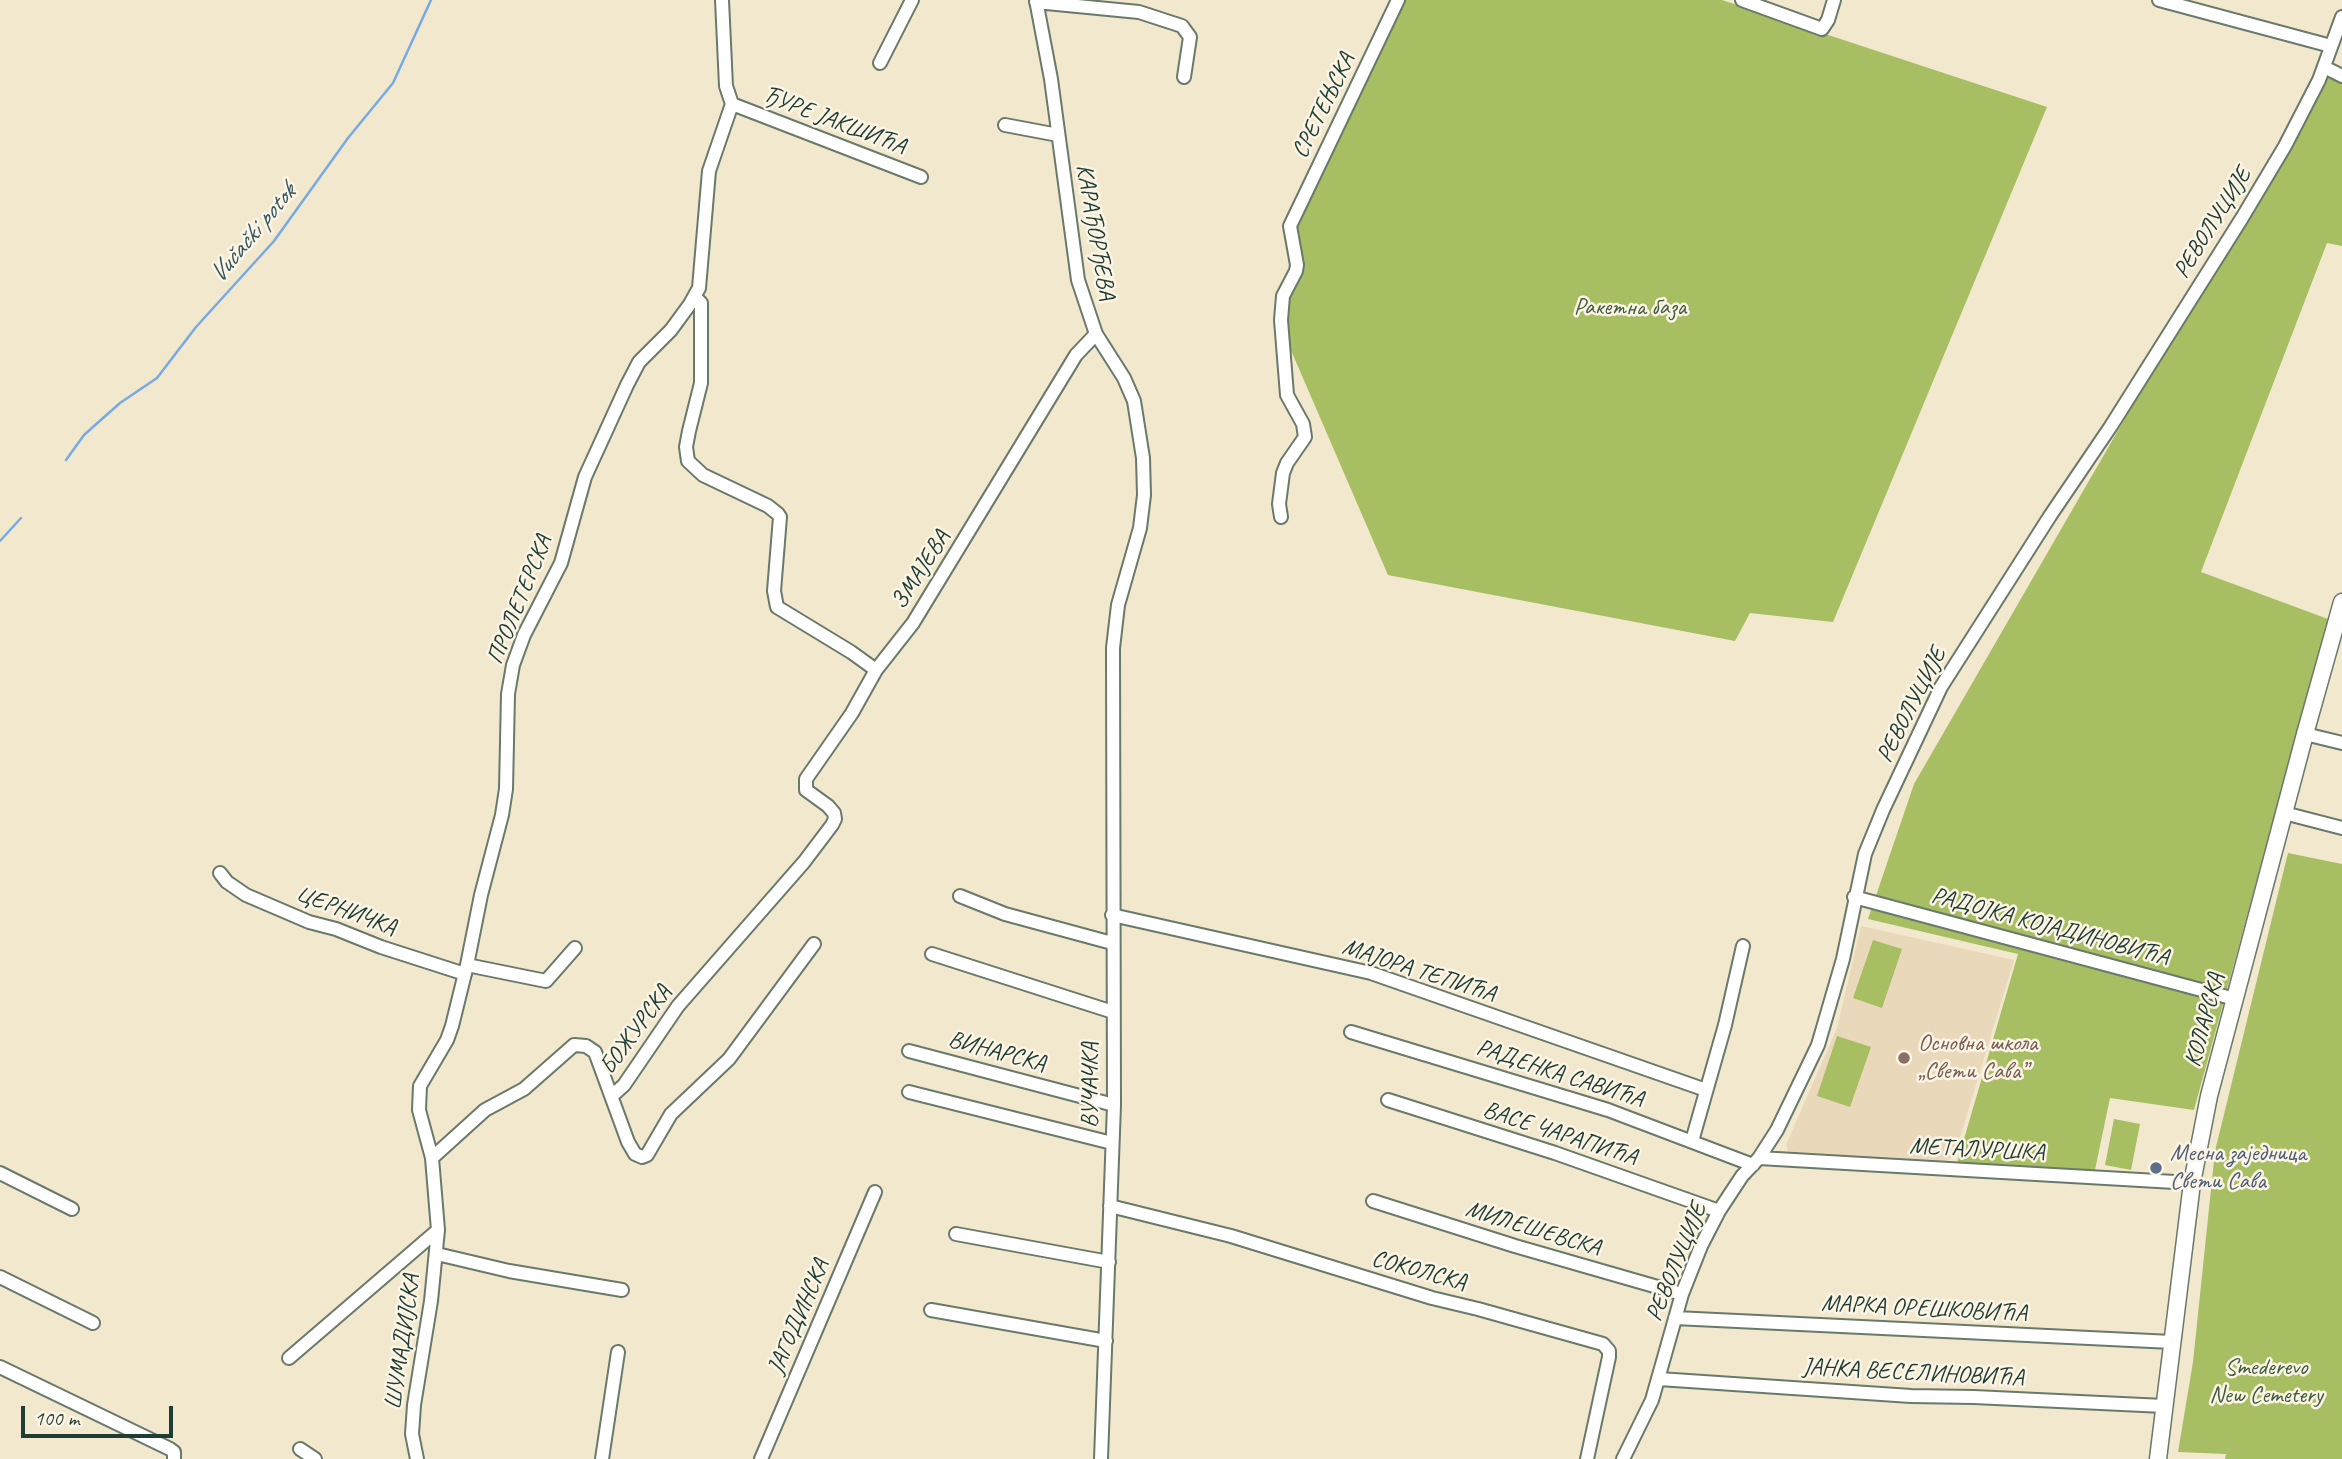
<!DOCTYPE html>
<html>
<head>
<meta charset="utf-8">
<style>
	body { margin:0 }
	#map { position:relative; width:2342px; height:1459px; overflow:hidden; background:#f2e8cd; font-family:Caveat,sans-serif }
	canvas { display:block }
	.scale { position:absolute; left:21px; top:1406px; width:152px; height:32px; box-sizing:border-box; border:4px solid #1f3d34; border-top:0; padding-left:9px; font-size:21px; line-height:24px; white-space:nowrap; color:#1f3d34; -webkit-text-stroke:5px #fcf5e5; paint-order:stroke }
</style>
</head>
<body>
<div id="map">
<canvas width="2342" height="1459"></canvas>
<div class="scale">100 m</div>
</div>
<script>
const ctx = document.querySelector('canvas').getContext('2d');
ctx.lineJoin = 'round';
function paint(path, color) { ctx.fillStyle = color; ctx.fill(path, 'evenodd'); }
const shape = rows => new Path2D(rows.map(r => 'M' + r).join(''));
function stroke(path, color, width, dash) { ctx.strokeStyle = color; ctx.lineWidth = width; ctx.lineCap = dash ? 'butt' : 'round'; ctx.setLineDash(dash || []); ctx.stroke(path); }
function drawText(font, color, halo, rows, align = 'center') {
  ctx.font = font + ' Caveat,sans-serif'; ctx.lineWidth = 5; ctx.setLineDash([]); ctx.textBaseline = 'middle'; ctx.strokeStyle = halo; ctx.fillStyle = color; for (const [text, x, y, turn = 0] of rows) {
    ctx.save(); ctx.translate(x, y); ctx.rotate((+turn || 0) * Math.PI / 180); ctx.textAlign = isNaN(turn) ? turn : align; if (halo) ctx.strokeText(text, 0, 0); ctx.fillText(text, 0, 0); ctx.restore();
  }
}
const built = shape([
	[1861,926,2014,960,1955,1154,1945,1163,1791,1155,1788,1152,1786,1145,1837,1028]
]);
const green = shape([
	[1405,0,1722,0,2047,107,1833,622,1750,613,1735,641,1388,575,1287,341,1287,301,1295,228],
	[2328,73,2342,80,2342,246,2327,243,2201,572,2328,619,2194,1110,2110,1098,2095,1170,1957,1163,2018,954,1868,919,1914,784,2146,382],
	[2288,853,2342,864,2342,1459,2225,1459,2226,1454,2178,1452,2193,1362,2215,1151],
	[1873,940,1902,949,1882,1008,1853,998],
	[1837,1036,1871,1047,1850,1107,1817,1096],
	[2114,1119,2140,1124,2131,1170,2105,1165]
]);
const stream = shape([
	[66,460,84,435,120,403,157,378,196,327,274,241,348,138,393,83,431,0],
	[0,541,21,518]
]);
const minor = shape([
	[1036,0,1051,79,1078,280,1096,334,1124,378,1134,401,1143,458,1144,495,1140,528,1118,605,1113,648,1114,1105,1101,1459],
	[1742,0,1822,29,1828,20,1834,0],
	[2159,0,2331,46],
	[1036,2,1139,12,1182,26,1190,37,1184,77],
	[880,63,912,0],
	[2324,67,2342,76],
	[732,104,921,177],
	[1005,125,1058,135],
	[695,297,701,303,701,383,689,431,686,447,688,461,703,475,768,506,778,514,780,517,774,591,777,607,851,652,876,670],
	[1281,517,1279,504,1283,473,1287,463,1305,437,1303,424,1287,395,1281,320,1283,296,1296,271,1297,265,1290,226,1398,0],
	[2305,734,2342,743],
	[2284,813,2342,828],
	[220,873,227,882,246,895,309,922,336,929,381,947,465,974],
	[960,896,1005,914,1112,943],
	[1854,897,2235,999],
	[1112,915,1371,973,1706,1090],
	[932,954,1113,1012],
	[467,965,546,981,575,948],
	[1351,1032,1608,1110,1753,1165],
	[909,1051,1114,1105],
	[909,1092,1112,1143],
	[613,1095,624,1085,678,1006,804,862,832,825,835,819,834,813,828,806,806,790,806,779,852,713,876,670,913,623,1076,355,1096,334],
	[1388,1100,1555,1153,1719,1211],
	[1692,1141,1725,1025,1743,946],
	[432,1158,485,1110,524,1089,574,1045,586,1046,595,1052,628,1142,635,1154,642,1157,647,1155,671,1114,729,1059,814,944],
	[1759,1158,2192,1183],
	[0,1173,72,1209],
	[1373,1201,1515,1246,1682,1294],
	[1110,1206,1231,1236,1432,1298,1478,1309,1603,1344,1609,1351,1609,1357,1587,1459],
	[956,1234,1109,1262],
	[437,1254,509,1271,622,1290],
	[0,1277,93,1323],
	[931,1310,1106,1341],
	[1675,1318,2172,1342],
	[289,1358,438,1230],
	[0,1367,170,1449,174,1452,174,1459],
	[1659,1379,1911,1396,1974,1397,2164,1406],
	[300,1449,315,1459],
	[417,1459,412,1434,414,1405,431,1301,438,1230,432,1158,419,1110,420,1086,447,1040,452,1026,467,965,481,895,502,815,506,789,508,694,513,665,524,635,561,563,585,477,627,385,639,362,671,330,690,304,699,288,709,171,732,104,726,86,722,0],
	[602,1459,618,1352],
	[761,1459,875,1192],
	[1623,1459,1652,1400,1682,1294,1701,1246,1719,1211,1742,1176,1759,1158,1777,1130,1818,1045,1843,959,1865,854,1883,810,1941,687,2050,516,2111,426,2242,218,2285,146,2319,80,2342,17]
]);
const major = shape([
	[2158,1459,2192,1183,2209,1096,2305,734,2342,602]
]);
const markers = [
	[1904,1058,7,"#8d6e63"],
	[2156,1168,7,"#5c6f8a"]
];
const streetNames = [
	["СРЕТЕЊСКА",1324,106,-64],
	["ЂУРЕ ЈАКШИЋА",834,121,21],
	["РЕВОЛУЦИЈЕ",2213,223,-58],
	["КАРАЂОРЂЕВА",1095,232,80],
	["ЗМАЈЕВА",921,570,-58],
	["ПРОЛЕТЕРСКА",520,600,-68],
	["РЕВОЛУЦИЈЕ",1912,705,-63],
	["ЦЕРНИЧКА",346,911,20],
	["РАДОЈКА КОЈАДИНОВИЋА",2050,927,15],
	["МАЈОРА ТЕПИЋА",1419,971,18],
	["КОЛАРСКА",2205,1020,-75],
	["БОЖУРСКА",636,1030,-54],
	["ВИНАРСКА",997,1052,15],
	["РАДЕНКА САВИЋА",1560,1074,18],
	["ВУЧАЧКА",1091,1085,-90],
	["ВАСЕ ЧАРАПИЋА",1560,1134,18],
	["МЕТАЛУРШКА",1977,1150,3],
	["МИЛЕШЕВСКА",1533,1229,17],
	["РЕВОЛУЦИЈЕ",1677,1262,-68],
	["СОКОЛСКА",1419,1271,15],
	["МАРКА ОРЕШКОВИЋА",1924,1309,3],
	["ЈАГОДИНСКА",799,1317,-67],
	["ШУМАДИЈСКА",403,1342,-82],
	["ЈАНКА ВЕСЕЛИНОВИЋА",1913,1373,3]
];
const parkNames = [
	["Ракетна база",1630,308],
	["Smederevo",2266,1368],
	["New Cemetery",2266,1396]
];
const educationNames = [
	["Основна школа",1918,1044],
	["„Свети Сава”",1918,1072]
];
const serviceNames = [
	["Месна заједница",2170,1154],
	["Свети Сава",2170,1182]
];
const waterNames = [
	["Vučački potok",253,234,-50]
];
paint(built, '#ead8ba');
paint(green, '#a7be63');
stroke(stream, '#77aae3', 2.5);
stroke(minor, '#69796a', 16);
stroke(major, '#69796a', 19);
stroke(minor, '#fff', 12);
stroke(major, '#fff', 16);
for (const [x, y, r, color] of markers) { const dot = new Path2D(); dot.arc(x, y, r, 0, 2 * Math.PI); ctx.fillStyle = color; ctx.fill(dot); stroke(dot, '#fcf5e5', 2.5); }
drawText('24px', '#1f3d34', '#fcf5e5', streetNames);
drawText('24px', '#415d40', '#fcf5e5', parkNames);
drawText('24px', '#785e54', '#fcf5e5', educationNames, 'left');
drawText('24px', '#4e5e75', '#fcf5e5', serviceNames, 'left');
drawText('italic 26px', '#355860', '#fcf5e5', waterNames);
</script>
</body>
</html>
